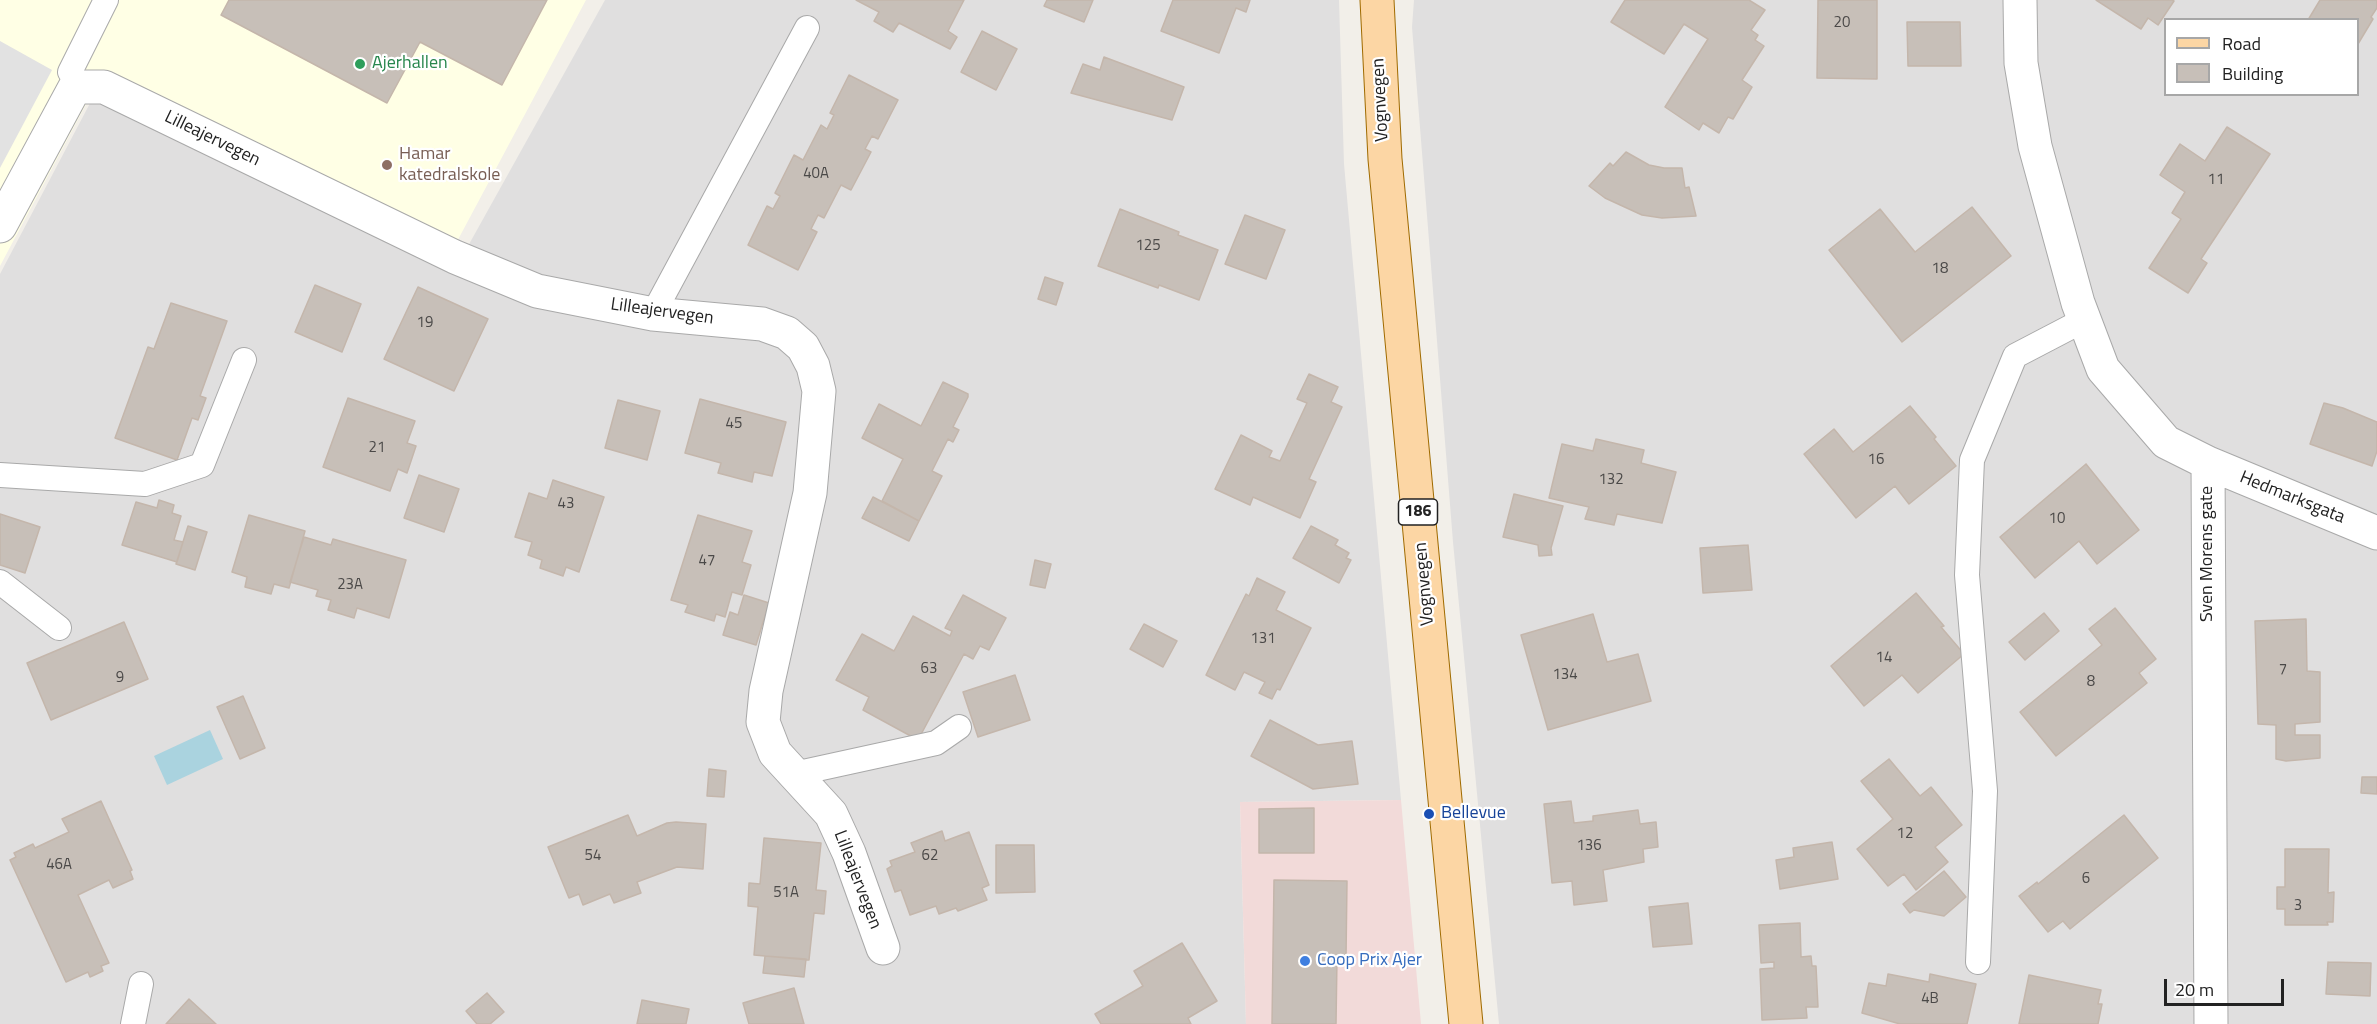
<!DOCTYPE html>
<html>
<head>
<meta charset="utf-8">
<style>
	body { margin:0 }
	#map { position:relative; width:2377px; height:1024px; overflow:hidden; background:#f2efe9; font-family:"Titillium Web",sans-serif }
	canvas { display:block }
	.legend { position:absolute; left:2164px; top:18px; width:195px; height:78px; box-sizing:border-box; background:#fff; border:2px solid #a7a7a7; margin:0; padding:8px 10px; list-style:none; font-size:18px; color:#222 }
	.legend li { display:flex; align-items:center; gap:12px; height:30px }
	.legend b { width:30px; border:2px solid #a7a7a7 }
	.scale { position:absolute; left:2164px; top:979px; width:120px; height:27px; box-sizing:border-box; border:3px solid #222; border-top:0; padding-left:8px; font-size:18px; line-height:21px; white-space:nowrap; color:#222; -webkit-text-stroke:4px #fff; paint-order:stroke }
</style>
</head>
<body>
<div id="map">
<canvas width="2377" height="1024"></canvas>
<ul class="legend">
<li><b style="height:8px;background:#fcd6a4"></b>Road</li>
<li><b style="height:16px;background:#c7bfb8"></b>Building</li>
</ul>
<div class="scale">20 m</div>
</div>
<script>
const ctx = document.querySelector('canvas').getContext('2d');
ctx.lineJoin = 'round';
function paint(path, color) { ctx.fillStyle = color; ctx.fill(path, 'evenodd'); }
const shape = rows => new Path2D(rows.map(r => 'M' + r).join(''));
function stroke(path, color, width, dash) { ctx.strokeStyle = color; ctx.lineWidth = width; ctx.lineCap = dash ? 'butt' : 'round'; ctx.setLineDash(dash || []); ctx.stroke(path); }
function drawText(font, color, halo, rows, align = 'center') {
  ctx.font = font + ' "Titillium Web",sans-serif'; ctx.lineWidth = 4.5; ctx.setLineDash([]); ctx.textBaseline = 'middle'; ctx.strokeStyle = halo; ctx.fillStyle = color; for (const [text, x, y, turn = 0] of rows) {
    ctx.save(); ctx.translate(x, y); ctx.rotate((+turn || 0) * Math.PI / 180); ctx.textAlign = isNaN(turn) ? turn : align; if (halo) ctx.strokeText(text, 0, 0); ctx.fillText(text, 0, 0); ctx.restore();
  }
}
const residential = shape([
	[605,0,1339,0,1344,164,1401,800,1240,802,1246,1024,0,1024,0,274,97,90,453,273],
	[1414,0,2377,0,2377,1024,1499,1024,1453,542,1412,27],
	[2166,20,2358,20,2358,94,2166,94]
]);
const commercial = shape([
	[1401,800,1421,1024,1246,1024,1240,802]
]);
const education = shape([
	[0,0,586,0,453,249,99,80,0,266]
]);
const parking = shape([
	[0,41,52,70,0,168]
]);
const water = shape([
	[210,730,223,759,167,785,154,756]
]);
const building = shape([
	[229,0,547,0,502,85,420,42,387,103,221,15,229,0],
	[856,0,964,0,948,31,957,37,950,49,899,23,893,32,874,21,879,12,856,0],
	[1047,0,1093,0,1084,22,1044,6,1047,0],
	[1173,0,1250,0,1246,12,1236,8,1219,53,1161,31,1173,0],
	[1625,0,1749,0,1765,10,1751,30,1758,35,1755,40,1764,46,1742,80,1752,87,1733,119,1728,117,1719,133,1703,123,1699,130,1665,107,1708,39,1684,24,1664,54,1611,22,1625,0],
	[1818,0,1877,0,1877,79,1817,78,1818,0],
	[2096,0,2172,0,2174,1,2158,25,2148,18,2141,29,2096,0],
	[2320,0,2377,0,2377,8,2371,17,2373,19,2358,44,2358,20,2308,20,2320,0],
	[1907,22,1960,22,1961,66,1908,66,1907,22],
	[982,31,1017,49,996,90,961,72,982,31],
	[1104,57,1184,87,1172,120,1071,93,1083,64,1100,70,1104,57],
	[849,75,898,100,878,139,872,136,865,149,871,152,851,190,841,185,824,218,818,215,811,229,817,232,798,270,748,245,767,206,773,209,780,196,775,193,794,155,803,160,821,125,827,129,834,115,830,113,849,75],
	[2227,127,2270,154,2201,259,2207,263,2188,293,2149,268,2181,219,2172,213,2185,192,2160,175,2180,144,2205,161,2227,127],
	[1626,152,1649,165,1664,168,1682,168,1685,188,1689,187,1696,216,1662,218,1642,215,1605,198,1589,186,1610,163,1613,166,1626,152],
	[1972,207,2011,256,1902,342,1829,250,1880,209,1915,252,1972,207],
	[1120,209,1179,232,1178,235,1218,250,1199,300,1159,285,1158,288,1098,266,1120,209],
	[1245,215,1285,230,1266,279,1225,264,1245,215],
	[1045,277,1063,283,1056,305,1038,299,1045,277],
	[315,285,361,304,342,352,295,332,315,285],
	[418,287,488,319,454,391,384,359,418,287],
	[171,303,227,321,200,396,206,398,198,420,192,418,177,460,115,438,148,347,154,349,171,303],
	[1309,374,1338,387,1331,402,1342,407,1309,479,1316,482,1300,518,1253,497,1250,505,1215,489,1241,435,1272,451,1269,457,1280,461,1307,403,1297,399,1309,374],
	[943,382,968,394,968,397,953,427,959,430,953,442,948,439,932,471,942,476,919,521,882,501,903,459,862,438,879,404,921,426,943,382],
	[348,398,415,421,407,443,416,446,407,473,398,469,390,491,323,467,348,398],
	[700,399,786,422,772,476,754,472,752,482,718,473,721,463,685,453,700,399],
	[618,400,660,411,647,460,605,448,618,400],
	[2324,403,2343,408,2377,422,2377,451,2372,466,2310,444,2324,403],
	[1910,406,1936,437,1934,439,1956,466,1909,504,1895,486,1856,518,1804,454,1834,429,1853,452,1910,406],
	[1596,439,1644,450,1641,463,1676,472,1662,523,1617,514,1614,525,1585,519,1589,507,1549,498,1562,444,1593,451,1596,439],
	[2086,464,2139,530,2097,564,2079,541,2035,578,2000,537,2086,464],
	[419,475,459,489,444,532,404,518,419,475],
	[553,480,604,497,579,572,566,567,563,576,540,568,542,560,528,555,532,542,515,537,529,493,547,499,553,480],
	[1514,494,1563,506,1551,548,1552,555,1539,556,1538,545,1503,537,1514,494],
	[873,497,919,521,909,541,862,518,873,497],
	[159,500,174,505,172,513,181,516,174,540,183,542,177,562,122,545,136,502,157,508,159,500],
	[0,514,40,527,25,573,0,565,0,514],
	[249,515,305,531,289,588,274,584,271,594,245,587,247,577,232,572,249,515],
	[698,515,752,531,742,562,751,565,742,595,732,592,725,617,716,614,714,621,685,612,688,605,671,600,698,515],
	[188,526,207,532,195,570,176,564,188,526],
	[1311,526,1338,540,1335,545,1349,553,1346,558,1351,560,1339,583,1293,558,1311,526],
	[304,537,331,545,333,539,406,560,389,618,357,608,354,618,328,610,331,600,316,596,318,590,290,582,304,537],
	[1748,545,1752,590,1703,593,1700,548,1748,545],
	[1035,560,1051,564,1045,588,1030,585,1035,560],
	[1257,578,1285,592,1276,610,1311,628,1280,690,1277,689,1272,699,1259,693,1265,682,1244,672,1235,690,1206,675,1246,594,1249,596,1257,578],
	[1916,593,1944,626,1941,627,1964,654,1918,693,1902,675,1864,706,1831,666,1916,593],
	[744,595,769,603,756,645,723,635,730,612,738,615,744,595],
	[963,595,1006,618,989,650,980,646,973,659,964,654,918,740,863,710,869,697,836,680,862,634,894,651,913,616,950,636,952,631,945,628,963,595],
	[2115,608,2156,659,2139,673,2147,683,2056,756,2020,712,2102,645,2089,629,2115,608],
	[2044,613,2059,631,2025,660,2009,642,2044,613],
	[1593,614,1607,662,1638,654,1651,701,1548,730,1521,635,1593,614],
	[2306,619,2307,671,2320,672,2320,722,2295,724,2295,735,2320,735,2320,758,2286,761,2276,759,2276,725,2258,724,2255,621,2306,619],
	[124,622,148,679,51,720,27,663,124,622],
	[1144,624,1177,641,1163,667,1130,649,1144,624],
	[1015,675,1030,720,978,737,963,692,1015,675],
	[243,696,265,748,240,759,217,707,243,696],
	[1270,720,1318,745,1352,741,1358,784,1313,789,1251,756,1270,720],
	[1889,759,1920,796,1931,787,1962,825,1935,847,1948,862,1916,890,1904,874,1888,886,1857,849,1893,819,1861,781,1889,759],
	[709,769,726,771,724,797,707,796,709,769],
	[2362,777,2377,777,2377,794,2361,793,2362,777],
	[101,801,132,870,130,871,133,879,113,888,109,880,78,895,109,963,101,966,103,971,90,977,88,972,66,982,10,860,16,857,14,853,33,844,35,848,69,832,62,819,101,801],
	[1571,801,1574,823,1593,821,1593,816,1638,810,1640,824,1656,822,1658,847,1643,849,1644,862,1603,870,1607,901,1574,905,1572,881,1552,883,1544,804,1571,801],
	[1314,808,1314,853,1259,853,1259,809,1314,808],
	[628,815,637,836,667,823,676,822,706,824,703,869,677,867,637,882,641,893,614,903,610,894,583,905,579,894,569,898,548,847,628,815],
	[2124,815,2158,858,2070,929,2063,921,2048,932,2019,896,2037,882,2038,884,2124,815],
	[942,831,945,841,969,832,989,885,982,888,987,900,958,911,956,908,939,914,936,906,910,915,901,890,895,892,887,869,892,866,890,861,915,852,911,843,942,831],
	[764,838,821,843,816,890,826,891,824,914,814,913,809,960,754,955,758,907,748,906,749,883,760,884,764,838],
	[1832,842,1838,879,1780,889,1776,860,1794,857,1793,848,1832,842],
	[996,845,1034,845,1035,892,996,893,996,845],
	[2285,849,2329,849,2328,893,2334,892,2333,922,2327,922,2328,925,2285,925,2285,909,2277,909,2277,887,2285,887,2285,849],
	[1944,871,1966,897,1944,916,1914,910,1910,913,1903,904,1944,871],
	[1274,880,1347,881,1346,958,1337,958,1336,1024,1272,1024,1274,880],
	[1688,903,1692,944,1653,947,1649,907,1688,903],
	[1800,923,1801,957,1811,956,1812,966,1816,966,1818,1007,1806,1007,1807,1018,1762,1020,1760,969,1774,968,1774,962,1761,963,1759,925,1800,923],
	[1182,943,1217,1001,1188,1018,1191,1024,1101,1024,1095,1014,1143,986,1134,971,1182,943],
	[765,956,806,959,804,977,763,973,765,956],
	[2328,962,2371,963,2370,996,2326,994,2328,962],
	[1888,974,1929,982,1930,974,1976,984,1967,1024,1900,1024,1862,1013,1869,983,1886,986,1888,974],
	[2029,975,2101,990,2098,1004,2102,1004,2098,1024,2019,1024,2029,975],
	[794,988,804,1024,749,1024,743,1003,794,988],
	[487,993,504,1012,490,1024,477,1024,466,1011,487,993],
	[189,999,216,1024,166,1024,189,999],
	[642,1000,689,1009,686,1024,637,1024,642,1000]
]);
const lane = shape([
	[70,72,106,0],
	[653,314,807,28],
	[0,475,145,484,202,465,244,360],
	[0,582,59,628],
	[794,774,936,743,959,727],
	[1978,962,1985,791,1967,575,1972,460,2015,356,2084,320],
	[133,1024,141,984]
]);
const street = shape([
	[2020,0,2021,63,2035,146,2078,303,2103,369,2166,442,2208,463,2211,1024],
	[0,226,75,87,104,87,455,257,537,291,653,314,762,324,787,333,803,347,813,366,819,391,810,493,766,691,763,722,775,753,831,814,849,853,883,948],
	[2208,463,2377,533]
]);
const primary = shape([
	[1377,0,1385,159,1466,1024]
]);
const markers = [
	[360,64,6,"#2e9e5b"],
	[387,165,6,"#8d6e63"],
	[1429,814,6,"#1a4fb4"],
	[1305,961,6,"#3f7fe0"]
];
const numberNames = [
	["20",1842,23],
	["40A",816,174],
	["11",2216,180],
	["125",1148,246],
	["18",1940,269],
	["19",425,323],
	["45",734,424],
	["21",377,448],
	["16",1876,460],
	["132",1611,480],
	["43",566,504],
	["10",2057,519],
	["47",707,561],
	["23A",350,585],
	["131",1263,639],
	["14",1884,658],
	["63",929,669],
	["7",2283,670],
	["134",1565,675],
	["9",120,678],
	["8",2091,682],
	["12",1905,834],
	["136",1589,846],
	["54",593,856],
	["62",930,856],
	["46A",59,865],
	["6",2086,879],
	["51A",786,893],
	["3",2298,906],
	["4B",1930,999]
];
const shields = [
	[1418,512,39]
];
const shieldNames = [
	["186",1418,512]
];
const leisureNames = [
	["Ajerhallen",372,64]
];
const streetNames = [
	["Vognvegen",1381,100,-93],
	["Lilleajervegen",212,139,26],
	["Lilleajervegen",662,312,8],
	["Hedmarksgata",2292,498,22],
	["Sven Morens gate",2208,554,-90],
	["Vognvegen",1425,584,-95],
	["Lilleajervegen",857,880,69]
];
const educationNames = [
	["Hamar",399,155],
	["katedralskole",399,176]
];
const transitNames = [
	["Bellevue",1441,814]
];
const shopNames = [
	["Coop Prix Ajer",1317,961]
];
paint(residential, '#e0dfdf');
paint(commercial, '#f2dad9');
paint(education, '#ffffe5');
paint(parking, '#e2e2e2');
paint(water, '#aad3df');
paint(building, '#c7bfb8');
stroke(building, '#c4b6ab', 1.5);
stroke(lane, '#a9a9a9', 26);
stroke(street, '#a9a9a9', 35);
stroke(primary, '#a06b00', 35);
stroke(lane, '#fff', 24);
stroke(street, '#fff', 33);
stroke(primary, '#fcd6a4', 33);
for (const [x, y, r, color] of markers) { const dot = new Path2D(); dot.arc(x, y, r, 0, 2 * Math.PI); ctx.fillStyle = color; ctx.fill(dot); stroke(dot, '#fff', 2); }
drawText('15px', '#4b4948', null, numberNames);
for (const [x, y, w] of shields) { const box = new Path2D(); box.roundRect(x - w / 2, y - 13, w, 26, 4.5); ctx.fillStyle = '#fff'; ctx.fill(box); stroke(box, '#222', 1.5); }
drawText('bold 16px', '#222', null, shieldNames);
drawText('18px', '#27864d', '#fff', leisureNames, 'left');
drawText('18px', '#222', '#fff', streetNames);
drawText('18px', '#785e54', '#fff', educationNames, 'left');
drawText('18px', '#164399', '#fff', transitNames, 'left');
drawText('18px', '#366cbe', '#fff', shopNames, 'left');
</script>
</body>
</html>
